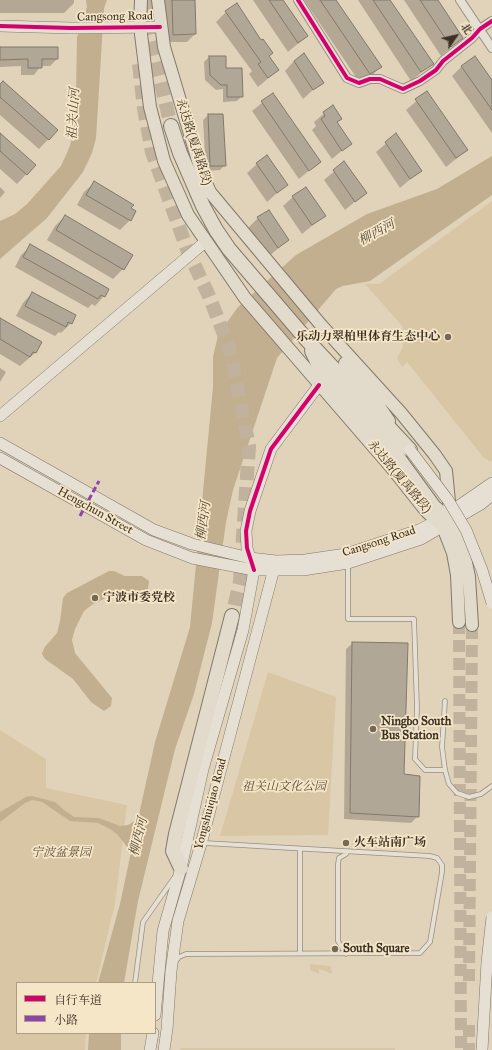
<!DOCTYPE html>
<html>
<head>
<meta charset="utf-8">
<style>
	body { margin:0 }
	#map { position:relative; width:492px; height:1050px; overflow:hidden; background:#e1d3ba; font-family:"IM FELL Great Primer","Noto Serif SC",serif }
	canvas { display:block }
	.legend { position:absolute; left:16px; top:982px; width:140px; height:52px; box-sizing:border-box; background:#f6e6c8; border:1px solid #ab9d86; margin:0; padding:5px 7px; list-style:none; font-size:12px; color:#3a3024 }
	.legend li { display:flex; align-items:center; gap:8px; height:20px }
	.legend b { width:20px; border:1px solid #ab9d86 }
	.north { position:absolute; left:436px; top:16px; width:40px; height:40px; -webkit-text-stroke:3px #f6e6c8; paint-order:stroke; rotate:56deg; font-size:11px; font-weight:700; line-height:16px; text-align:center; color:#3a3024 }
	.north::after { content:''; display:block; margin:auto; width:14px; height:18px; background:#3a3024; clip-path:polygon(50% 0,100% 100%,50% 72%,0 100%) }
</style>
</head>
<body>
<div id="map">
<canvas width="492" height="1050"></canvas>
<ul class="legend">
<li><b style="height:5px;background:#d6006c"></b>自行车道</li>
<li><b style="height:5px;background:#8e44ad"></b>小路</li>
</ul>
<div class="north">北</div>
</div>
<script>
const ctx = document.querySelector('canvas').getContext('2d');
ctx.lineJoin = 'round';
function paint(path, color) { ctx.fillStyle = color; ctx.fill(path, 'evenodd'); }
const shape = rows => new Path2D(rows.map(r => 'M' + r).join(''));
function stroke(path, color, width, dash) { ctx.strokeStyle = color; ctx.lineWidth = width; ctx.lineCap = dash ? 'butt' : 'round'; ctx.setLineDash(dash || []); ctx.stroke(path); }
function drawText(font, color, halo, rows, align = 'center') {
  ctx.font = font + ' "IM FELL Great Primer","Noto Serif SC",serif'; ctx.lineWidth = 3.5; ctx.setLineDash([]); ctx.textBaseline = 'middle'; ctx.strokeStyle = halo; ctx.fillStyle = color; for (const [text, x, y, turn = 0] of rows) {
    ctx.save(); ctx.translate(x, y); ctx.rotate((+turn || 0) * Math.PI / 180); ctx.textAlign = isNaN(turn) ? turn : align; if (halo) ctx.strokeText(text, 0, 0); ctx.fillText(text, 0, 0); ctx.restore();
  }
}
const green = shape([
	[492,201,492,460,491,462,484,458,407,362,402,367,397,358,403,347,403,327,365,284,379,284],
	[268,672,336,697,328,835,220,836],
	[0,730,46,759,46,788,127,805,115,904,96,983,17,983,17,1033,86,1033,85,1050,0,1050],
	[310,964,331,966,332,974,319,969,319,974,310,970],
	[181,1048,395,1048,395,1050,180,1050]
]);
const water = shape([
	[86,0,107,0,104,8,96,138,92,153,83,172,47,218,0,259,0,221,15,214,27,204,61,166,70,146,73,132,76,93,77,37,87,7],
	[492,156,492,195,370,281,343,286,336,289,277,358,233,490,226,522,212,623,194,694,175,749,138,901,124,983,98,983,120,904,131,852,117,834,110,829,98,823,70,821,42,802,32,800,25,803,0,822,0,812,26,797,32,796,55,802,64,810,74,817,99,818,120,826,128,825,138,819,155,742,190,627,213,387,213,357,218,335,238,307,296,255,367,214,437,189],
	[109,571,114,571,125,576,142,576,149,581,148,589,106,598,93,604,84,611,75,629,72,640,75,653,112,698,111,706,104,711,91,702,73,679,45,659,42,654,44,648,57,633,60,621,63,598,67,593],
	[89,1033,121,1033,121,1050,88,1050]
]);
const shadow = shape([
	[0,0,74,0,74,3,64,13,0,13],
	[164,0,195,0,195,34,187,42,165,42],
	[253,0,282,0,307,36,288,52],
	[304,0,334,0,380,67,371,77,360,83],
	[358,0,389,0,433,63,411,81],
	[404,0,437,0,462,38,441,56],
	[226,12,278,70,258,87,249,74,252,71,216,22],
	[0,48,57,59,50,66,41,66,34,75,21,75,21,66,0,67],
	[209,57,226,69,242,96,237,101,223,102,223,89,216,90,205,80,204,62],
	[294,61,322,82,303,99,285,71],
	[462,66,492,82,492,133,452,76],
	[0,85,57,130,39,149,0,115],
	[427,92,467,150,446,167,406,110],
	[273,94,319,162,299,179,252,111],
	[333,106,341,118,337,123,351,143,332,159,312,130,316,126,314,122],
	[208,115,222,115,225,165,220,170,206,171,203,120],
	[0,134,35,165,17,184,0,169],
	[396,135,421,170,400,188,376,152],
	[266,156,286,185,267,202,247,173],
	[344,163,365,193,345,210,324,180],
	[94,183,135,212,130,220,120,230,77,205,84,192],
	[0,187,5,192,0,198],
	[293,197,324,216,302,234,283,206],
	[65,216,123,269,113,279,47,240,55,226],
	[258,218,288,240,268,257,248,228],
	[31,246,104,296,95,306,92,304,88,308,15,267,21,255],
	[32,293,71,323,61,333,59,332,55,336,16,316,23,303],
	[0,319,41,343,35,353,20,366,0,354],
	[0,368,6,372,0,382],
	[353,643,418,816,411,823,344,819,346,649]
]);
const building = shape([
	[172,0,195,0,196,34,173,35,172,0],
	[269,0,283,0,308,36,298,43,269,0],
	[320,0,336,0,382,67,370,74,320,0],
	[373,0,390,0,434,64,421,72,373,0],
	[420,0,438,0,463,38,451,47,420,0],
	[237,3,261,40,263,39,273,53,269,56,279,70,268,78,258,64,261,62,225,11,237,3],
	[0,47,58,47,58,59,42,59,42,68,28,68,28,59,0,60,0,47],
	[304,53,324,83,313,90,294,61,304,53],
	[209,56,226,56,226,68,242,68,243,97,227,97,227,85,221,85,210,75,209,56],
	[475,56,492,80,492,110,461,66,475,56],
	[3,81,58,130,49,140,0,97,0,84,3,81],
	[427,91,468,150,456,158,415,99,427,91],
	[273,93,321,162,309,171,261,101,273,93],
	[333,105,342,119,337,122,352,144,342,151,321,119,325,116,323,112,333,105],
	[208,114,223,114,226,166,210,166,208,114],
	[0,133,36,165,27,175,0,151,0,133],
	[396,133,422,171,410,179,385,142,396,133],
	[267,155,288,185,277,193,256,163,267,155],
	[344,161,367,193,355,202,333,170,344,161],
	[94,181,134,205,131,208,136,211,131,221,86,195,94,181],
	[306,187,326,216,312,225,292,196,306,187],
	[269,210,289,240,278,248,257,217,269,210],
	[65,215,133,255,124,270,56,230,65,215],
	[30,244,109,289,105,297,101,295,98,299,23,257,30,244],
	[32,292,76,315,72,324,68,322,66,327,25,306,32,292],
	[0,318,42,342,36,353,33,352,30,357,0,339,0,318],
	[352,642,408,643,404,774,420,776,419,817,350,813,352,642]
]);
const primaryTunnel = shape([
	[459,622,461,1050],
	[469,981,472,625],
	[469,1025,469,1050]
]);
const highwayTunnel = shape([
	[148,0,148,29,171,126],
	[139,64,144,109,152,152,187,249,209,296,229,347,249,446,240,582,232,616]
]);
const lane = shape([
	[348,565,348,619,414,619,417,708,415,759,425,770,445,770],
	[445,701,442,747,445,770,449,784,457,793,469,797,481,794,492,786],
	[346,854,339,858,338,864,338,941,346,954],
	[300,953,300,850],
	[175,962,179,957,186,954,420,953,430,942,442,872,442,865,437,858,430,856,187,842],
	[135,983,143,922,174,878]
]);
const street = shape([
	[298,0,347,78,359,83,370,79,380,79,403,89,420,81,436,70,443,61,472,38,480,29,492,21],
	[460,0,492,48]
]);
const secondary = shape([
	[0,26,71,28,160,27],
	[0,416,205,242],
	[0,443,154,530,192,544,229,553,250,558,276,561,305,560,346,554,419,530,437,521,492,483],
	[0,458,146,540,192,558,254,570,303,570,348,563,421,539,481,504,492,495],
	[155,1015,163,931,181,868,203,769,243,630,254,570,247,548,246,531,250,511,271,449,319,385],
	[150,1050,153,1033],
	[164,1050,167,1029,171,971,178,921,201,844,275,565]
]);
const primary = shape([
	[141,0,140,26,150,107,164,161,188,215,245,298,391,467,426,511,443,527,453,553,457,575,459,622],
	[158,0,164,47,202,174,210,192,321,325,401,413,435,455,446,471,451,522,463,548,469,577,472,625],
	[345,363,365,386,389,421]
]);
const highway = shape([
	[171,126,180,153,203,206,216,230,229,249,307,340,410,450],
	[312,351,322,372,399,459,434,507,451,522],
	[181,868,173,851,176,834,232,616]
]);
const secondaryBridge = shape([
	[410,450,448,500,466,530,482,570,492,603],
	[482,1050,487,962,492,917]
]);
const quiet = shape([
	[80,516,99,481]
]);
const cycleway = shape([
	[298,0,347,78,359,83,370,79,380,79,403,89,420,81,436,70,443,61,472,38,480,29,492,21],
	[0,26,71,28,160,27],
	[254,570,247,548,246,531,250,511,271,449,319,385]
]);
const markers = [
	[448,337,4,"#746958"],
	[95,598,4,"#746958"],
	[373,729,4,"#746958"],
	[346,843,4,"#746958"],
	[335,949,4,"#746958"]
];
const streetNames = [
	["Cangsong Road",115,17,-1],
	["永达路(夏禹路段)",193,142,72],
	["永达路(夏禹路段)",399,477,50],
	["Hengchun Street",95,511,29],
	["Cangsong Road",379,542,-18],
	["Yongshuiqiao Road",211,804,-75]
];
const poiNames = [
	["乐动力翠柏里体育生态中心",440,337,"right"],
	["宁波市委党校",103,598],
	["Ningbo South",381,722],
	["Bus Station",381,736],
	["火车站南广场",354,843],
	["South Square",343,949]
];
const parkNames = [
	["祖关山文化公园",284,787],
	["宁波盆景园",61,853]
];
const waterNames = [
	["祖关山河",74,114,-87],
	["柳西河",377,233,-29],
	["柳西河",204,521,-82],
	["柳西河",139,837,-76]
];
paint(green, '#d9c6a5');
paint(water, '#c1af8f');
paint(shadow, '#0003');
paint(building, '#b1a796');
stroke(building, '#81796b', 1);
stroke(primaryTunnel, '#c0b29c', 12, [12, 6]);
stroke(highwayTunnel, '#c0b29c', 14, [14, 7]);
stroke(lane, '#988f80', 5.5);
stroke(street, '#988f80', 10);
stroke(secondary, '#81796b', 12);
stroke(primary, '#81796b', 14);
stroke(highway, '#81796b', 16);
stroke(lane, '#e6dfd3', 4);
stroke(street, '#e6dfd3', 8);
stroke(secondary, '#e6dfd3', 11);
stroke(primary, '#e2dacb', 12);
stroke(highway, '#e2dacb', 14);
stroke(secondaryBridge, '#81796b', 12, []);
stroke(secondaryBridge, '#e6dfd3', 11);
stroke(quiet, '#8e44ad', 3, [6, 3]);
stroke(cycleway, '#d6006c', 4);
for (const [x, y, r, color] of markers) { const dot = new Path2D(); dot.arc(x, y, r, 0, 2 * Math.PI); ctx.fillStyle = color; ctx.fill(dot); stroke(dot, '#f6e6c8', 1.5); }
drawText('12px', '#3a3024', '#f6e6c8', streetNames);
drawText('bold 12px', '#3a3024', '#f6e6c8', poiNames, 'left');
drawText('italic 12px', '#584c3a', '#f6e6c8', parkNames);
drawText('italic 13px', '#584c3a', '#f6e6c8', waterNames);
</script>
</body>
</html>
